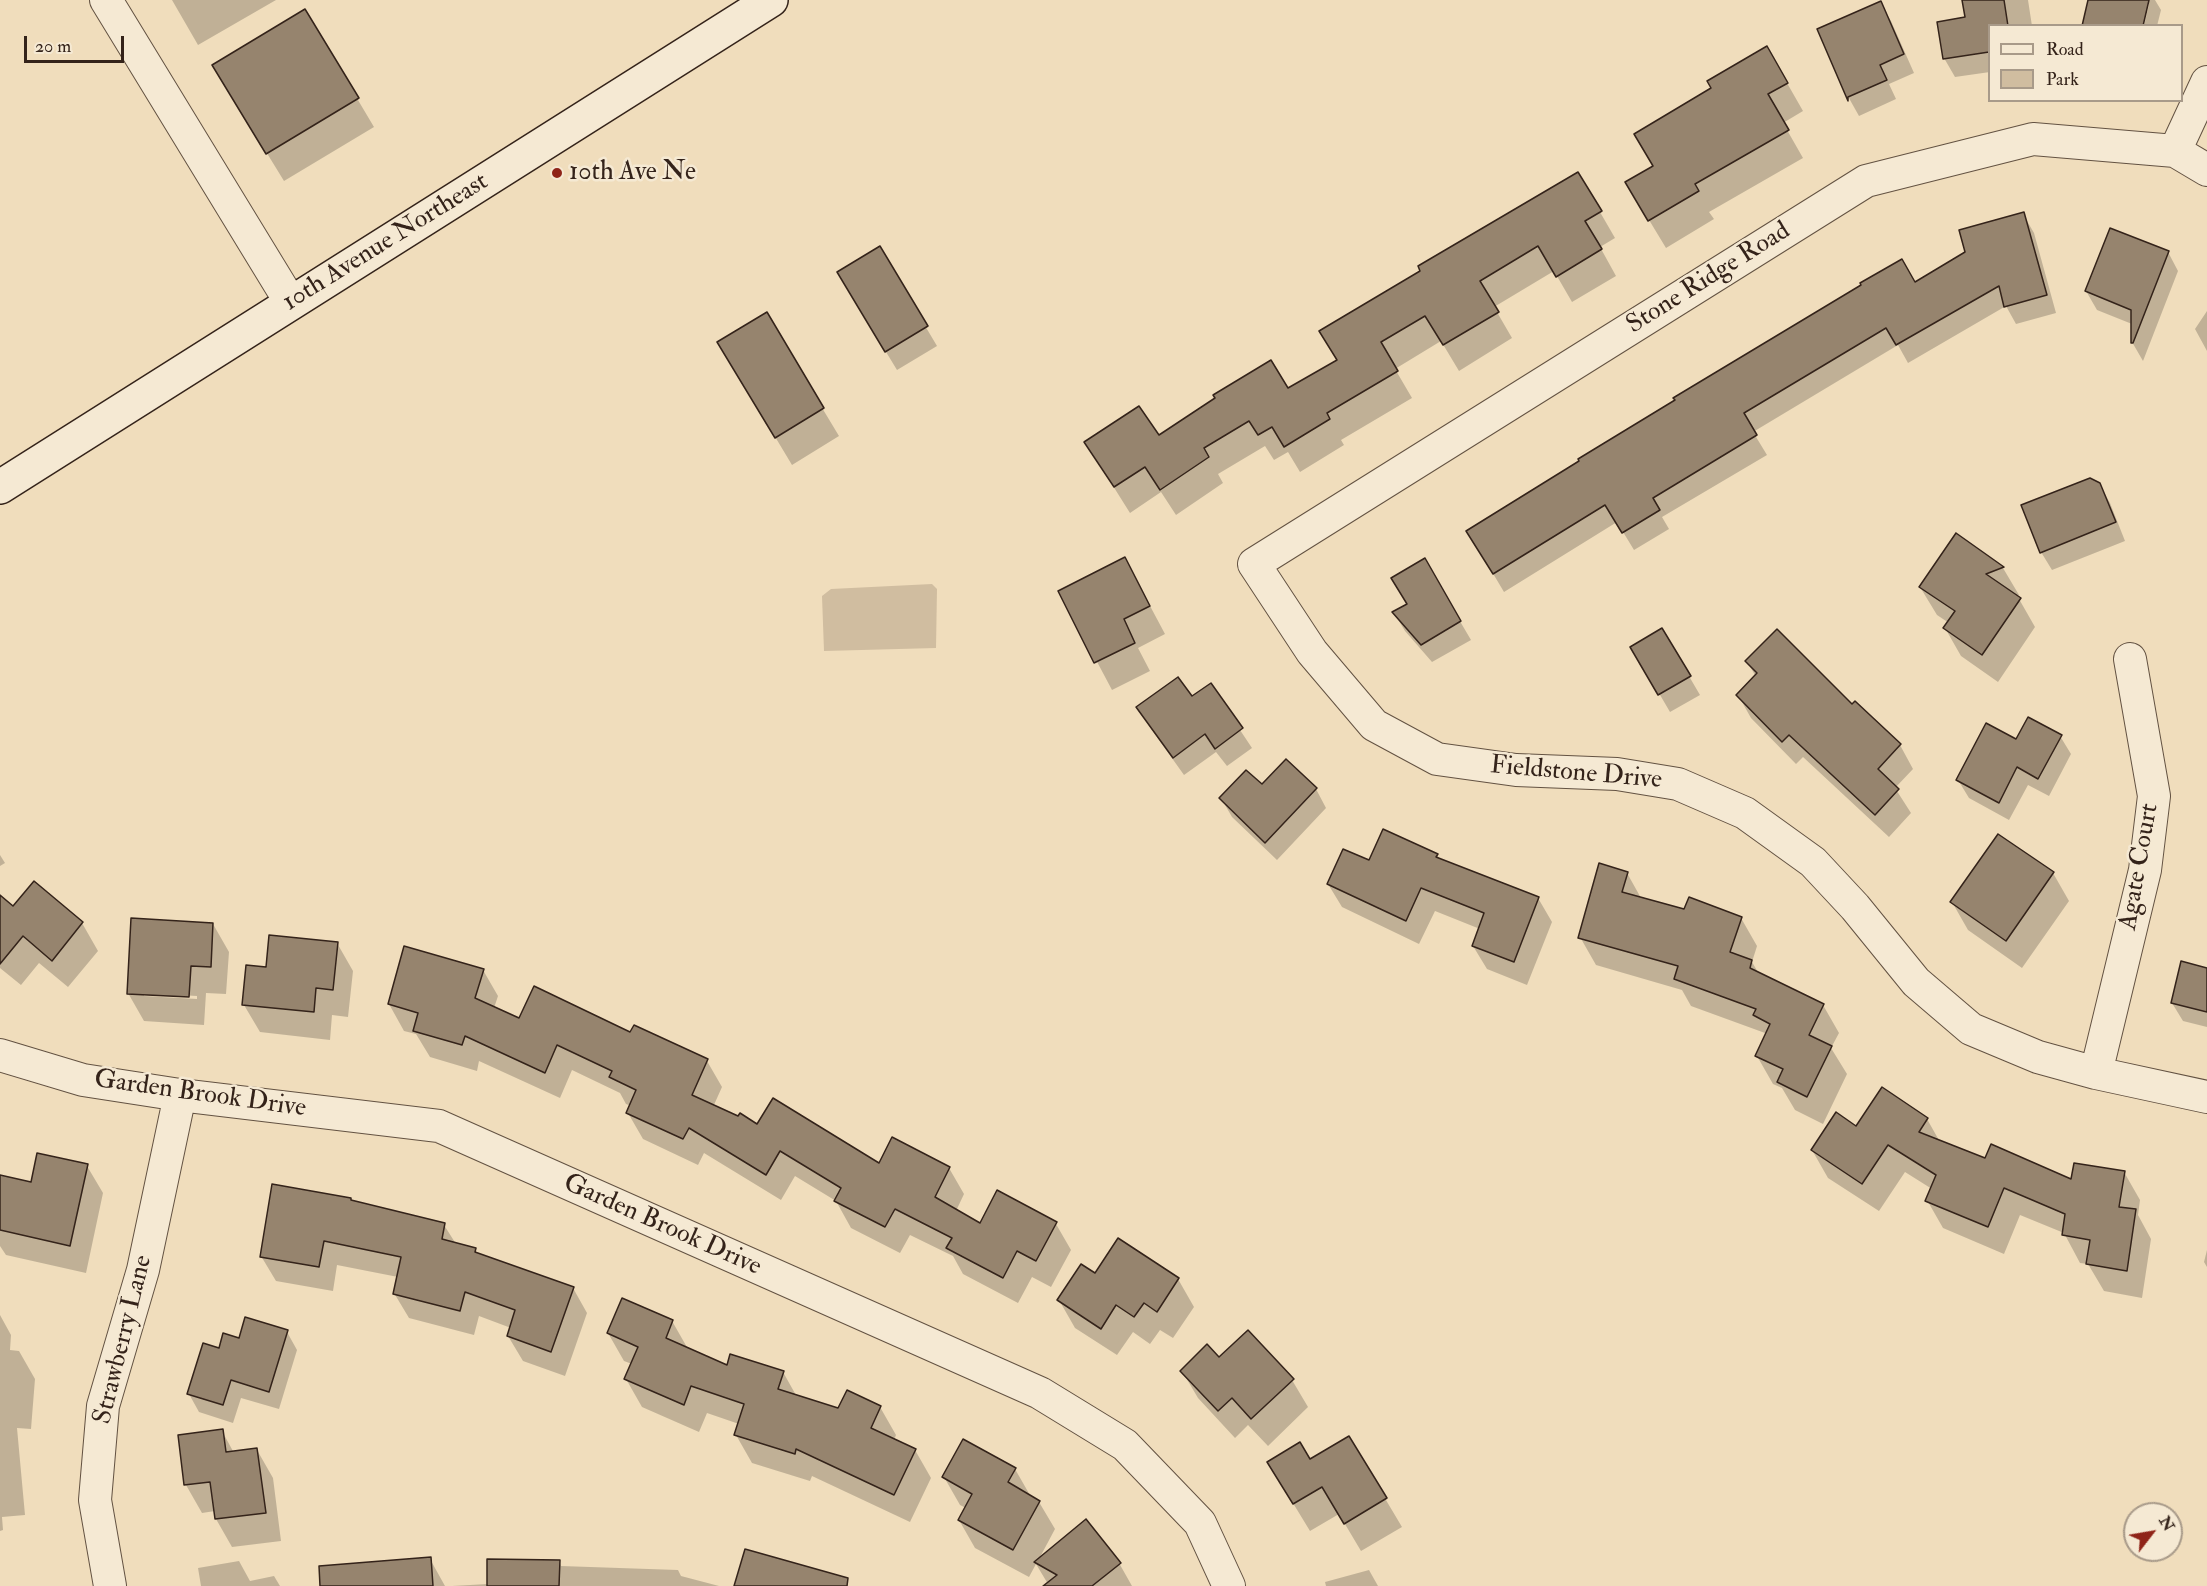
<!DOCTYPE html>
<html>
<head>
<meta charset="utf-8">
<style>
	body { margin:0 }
	#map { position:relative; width:2207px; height:1586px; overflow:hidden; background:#f0ddbc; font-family:"IM FELL Double Pica",serif }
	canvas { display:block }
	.legend { position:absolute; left:1988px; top:24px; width:195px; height:78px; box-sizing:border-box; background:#f5e9d3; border:2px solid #a89a89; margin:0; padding:8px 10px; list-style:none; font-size:18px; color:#34231a }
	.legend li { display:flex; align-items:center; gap:12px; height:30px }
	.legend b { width:30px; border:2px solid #a89a89 }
	.north { position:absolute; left:2123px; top:1502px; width:60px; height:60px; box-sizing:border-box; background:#f5e9d3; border:2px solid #a89a89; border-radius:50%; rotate:59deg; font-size:16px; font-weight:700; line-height:24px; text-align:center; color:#34231a }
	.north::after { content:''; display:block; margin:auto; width:21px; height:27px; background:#8f2418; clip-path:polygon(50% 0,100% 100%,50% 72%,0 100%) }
	.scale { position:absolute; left:24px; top:36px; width:100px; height:27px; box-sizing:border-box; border:3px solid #34231a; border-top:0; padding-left:8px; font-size:18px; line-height:21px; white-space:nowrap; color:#34231a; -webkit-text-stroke:4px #f5e9d3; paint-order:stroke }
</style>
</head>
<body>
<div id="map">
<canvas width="2207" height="1586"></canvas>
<ul class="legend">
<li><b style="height:8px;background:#f5e9d3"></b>Road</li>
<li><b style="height:16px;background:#d0bda0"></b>Park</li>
</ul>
<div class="north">N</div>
<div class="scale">20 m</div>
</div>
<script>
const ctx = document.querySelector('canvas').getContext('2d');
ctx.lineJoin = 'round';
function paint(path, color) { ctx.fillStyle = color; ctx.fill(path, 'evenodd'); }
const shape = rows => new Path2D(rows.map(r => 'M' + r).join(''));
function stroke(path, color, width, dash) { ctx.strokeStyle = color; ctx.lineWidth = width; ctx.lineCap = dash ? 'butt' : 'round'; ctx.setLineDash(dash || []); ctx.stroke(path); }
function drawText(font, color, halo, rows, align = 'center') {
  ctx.font = font + ' "IM FELL Double Pica",serif'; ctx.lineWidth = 5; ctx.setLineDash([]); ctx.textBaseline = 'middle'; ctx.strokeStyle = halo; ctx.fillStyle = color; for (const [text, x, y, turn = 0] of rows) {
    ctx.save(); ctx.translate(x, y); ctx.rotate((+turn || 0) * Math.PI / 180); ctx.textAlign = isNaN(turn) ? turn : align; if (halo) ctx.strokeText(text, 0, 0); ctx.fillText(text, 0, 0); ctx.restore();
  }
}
const green = shape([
	[932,584,937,589,936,648,824,651,822,596,831,589]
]);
const shadow = shape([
	[172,0,276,0,198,45],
	[1964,0,2028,0,2032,26,1990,26,1990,72,1955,77,1944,58,1967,19],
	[2090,0,2155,0,2161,10,2157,26,2144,26,2149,4],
	[1880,3,1891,21,1914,73,1889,84,1896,99,1859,116,1850,100,1819,30],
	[305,11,374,127,284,181,230,93],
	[1767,48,1803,111,1783,123,1803,158,1709,212,1714,219,1666,248,1643,210,1654,167,1713,89],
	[1578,174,1615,238,1600,247,1616,276,1572,302,1554,271,1494,307,1512,338,1459,371,1441,341,1395,369,1412,398,1341,440,1344,445,1300,472,1288,452,1274,460,1265,446,1218,474,1223,483,1176,515,1161,492,1130,513,1086,443,1158,437,1287,390,1338,361,1422,271],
	[2023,214,2034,233,2056,313,2016,324,2006,306,1908,363,1898,345,1753,432,1767,455,1662,517,1669,529,1634,550,1617,522,1504,592,1479,550,1967,253],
	[879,248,937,346,897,370,849,291],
	[2168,252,2178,271,2143,361,2132,342,2132,324,2097,310,2086,291],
	[2207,311,2207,351,2195,329],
	[766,315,839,436,792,465,735,370],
	[2099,484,2110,503,2125,541,2052,570,2041,552],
	[1956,535,2003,568,2019,595,2015,596,2019,599,2035,627,1998,682,1961,656,1945,628,1949,623,1937,615,1920,587],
	[1125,559,1165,634,1138,648,1150,671,1112,690,1060,592],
	[1424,560,1471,640,1432,662,1405,631,1394,613,1408,604],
	[1662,630,1700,695,1670,712,1632,647],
	[1747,661,1852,706,1855,703,1900,745,1913,769,1895,788,1911,813,1889,837,1803,757,1796,764,1751,718,1738,695,1756,677],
	[1210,685,1252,748,1227,766,1216,752,1184,775,1149,726,1138,707,1192,699],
	[2060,736,2071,754,2049,796,2028,785,2009,820,1969,798,1958,780,2017,741],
	[1262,787,1316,789,1326,808,1277,860,1232,817,1221,798],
	[0,855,5,863,0,866],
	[1437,855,1440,860,1538,898,1552,922,1527,985,1487,969,1473,946,1480,929,1435,911,1419,944,1342,907,1328,884],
	[1627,873,1641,898,1685,910,1741,918,1757,946,1752,962,1759,974,1823,1005,1839,1033,1831,1048,1847,1074,1823,1124,1795,1110,1782,1088,1773,1084,1757,1056,1766,1036,1765,1033,1691,1006,1682,990,1596,965,1580,937],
	[2053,873,2069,901,2022,968,1968,930,1952,902],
	[34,883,82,923,98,951,68,987,39,963,21,985,0,968,0,897,13,908],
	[213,924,229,952,226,994,206,993,204,1025,144,1021,128,993],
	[144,993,197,996,197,999,144,996],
	[337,943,353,971,348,1017,332,1015,330,1040,260,1032,244,1005,267,968],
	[2207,969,2207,1027,2183,1021,2172,1003],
	[483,970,498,996,494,1008,520,1020,631,1034,707,1061,722,1087,713,1107,758,1126,880,1165,949,1168,964,1194,956,1211,981,1225,1056,1224,1071,1250,1051,1287,1032,1277,1018,1303,963,1274,953,1256,910,1235,900,1253,851,1228,836,1201,795,1176,781,1200,704,1153,698,1165,643,1139,628,1113,631,1106,626,1104,620,1093,572,1070,560,1098,479,1061,477,1071,430,1057,416,1034,404,1031,389,1004],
	[1927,1119,1940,1142,1986,1160,2072,1181,2124,1172,2140,1200,2138,1215,2151,1239,2142,1298,2104,1291,2088,1264,2080,1263,2064,1233,2020,1215,2004,1254,1943,1228,1927,1200,1932,1189,1905,1172,1879,1211,1828,1178,1812,1150,1857,1128],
	[87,1166,103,1193,86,1273,6,1255,0,1246,0,1180,32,1184],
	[351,1202,444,1225,456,1244,475,1249,478,1255,573,1288,587,1313,565,1376,523,1361,508,1336,511,1328,479,1316,474,1335,409,1318,394,1293,398,1277,337,1265,333,1291,276,1281,261,1256],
	[2207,1250,2207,1267,2204,1262],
	[1096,1275,1178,1279,1194,1307,1173,1338,1160,1330,1150,1344,1133,1332,1117,1355,1075,1328,1059,1300],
	[0,1315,11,1335,10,1350,19,1351,35,1379,31,1429,17,1428,25,1515,2,1517,3,1530,0,1531],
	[672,1321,688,1349,728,1367,783,1372,797,1397,839,1410,880,1407,896,1435,894,1440,915,1450,931,1478,910,1522,812,1476,810,1481,752,1463,736,1435,739,1424,707,1413,699,1432,642,1407,626,1379,632,1364,624,1361,608,1333],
	[287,1332,297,1350,279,1409,241,1398,233,1423,199,1412,189,1394,220,1350,240,1340],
	[1219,1359,1292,1380,1308,1407,1268,1446,1248,1425,1235,1438,1198,1398,1182,1371],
	[222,1431,234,1453,257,1450,273,1478,281,1541,232,1547,216,1519,215,1511,202,1513,186,1485,180,1437],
	[1349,1438,1402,1527,1361,1551,1339,1514,1310,1531,1285,1490,1310,1461],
	[1015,1469,1031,1497,1039,1502,1055,1529,1039,1559,1119,1563,1132,1586,1045,1586,1048,1584,1036,1564,1029,1577,975,1548,959,1520,966,1508,960,1505,944,1477],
	[430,1559,445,1586,364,1586],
	[239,1561,250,1581,274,1576,280,1586,201,1586,198,1568],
	[559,1561,561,1566,678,1570,681,1576,719,1586,452,1586,488,1584],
	[1369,1570,1378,1586,1326,1586,1325,1582]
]);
const building = shape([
	[1962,0,2004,0,2008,26,1989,26,1989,52,1943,59,1937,22,1965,17,1962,0],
	[2088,0,2149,0,2143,26,2082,26,2088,0],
	[1881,1,1904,54,1880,65,1887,80,1848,97,1848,101,1817,29,1881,1],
	[305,9,359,98,266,154,212,65,305,9],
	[1767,46,1788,83,1768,94,1789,130,1695,184,1699,191,1648,221,1625,182,1653,166,1634,134,1711,88,1707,81,1767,46],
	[1578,172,1602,211,1585,221,1602,249,1556,277,1538,246,1480,281,1499,312,1443,345,1425,316,1381,342,1398,371,1327,413,1330,419,1284,447,1272,427,1258,435,1249,421,1204,448,1209,457,1160,490,1145,467,1114,487,1084,442,1139,406,1159,435,1215,398,1213,395,1271,360,1288,388,1337,360,1319,331,1420,271,1418,266,1578,172],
	[2024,212,2047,295,2004,307,1999,286,1896,345,1886,328,1744,413,1757,435,1653,498,1660,510,1622,533,1605,505,1493,574,1466,531,1579,461,1578,459,1675,400,1673,398,1861,285,1860,283,1902,259,1915,282,1965,252,1959,230,2024,212],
	[2110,228,2169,251,2133,343,2131,343,2131,310,2085,291,2110,228],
	[880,246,928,326,885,352,837,272,880,246],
	[767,312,824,408,775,438,717,342,767,312],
	[2090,478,2100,483,2116,522,2040,553,2021,505,2090,478],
	[1956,533,2004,567,1986,574,2021,598,1982,655,1943,628,1955,611,1919,587,1956,533],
	[1125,557,1150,606,1124,619,1135,643,1094,663,1058,591,1125,557],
	[1425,558,1461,621,1421,645,1392,612,1407,604,1391,578,1425,558],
	[1662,628,1691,676,1658,695,1630,647,1662,628],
	[1777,629,1852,704,1855,701,1901,744,1878,769,1899,789,1875,815,1789,735,1782,742,1736,695,1757,673,1745,661,1777,629],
	[1178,677,1192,696,1211,683,1243,728,1215,749,1205,734,1173,758,1136,707,1178,677],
	[2028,717,2062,735,2038,779,2017,767,1999,803,1956,780,1986,723,2016,739,2028,717],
	[1286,759,1317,788,1265,843,1219,798,1246,770,1262,784,1286,759],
	[1383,829,1438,854,1436,857,1539,897,1514,962,1472,946,1484,913,1421,888,1406,921,1327,884,1343,849,1369,860,1383,829],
	[1998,834,2054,872,2006,941,1950,902,1998,834],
	[1599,863,1628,872,1622,892,1684,909,1689,897,1742,917,1730,952,1752,960,1750,968,1824,1004,1809,1035,1832,1046,1807,1097,1777,1082,1783,1069,1755,1056,1770,1024,1753,1015,1756,1009,1674,979,1678,966,1578,938,1599,863],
	[34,881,83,922,52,961,23,936,0,964,0,895,13,906,34,881],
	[131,918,213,923,211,967,191,966,189,997,127,994,131,918],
	[269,935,338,942,333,990,316,988,314,1012,242,1005,246,965,266,967,269,935],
	[404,946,484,969,475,998,519,1018,534,986,630,1032,634,1025,708,1059,692,1095,738,1116,740,1113,757,1124,773,1098,879,1163,892,1137,950,1167,935,1197,980,1223,997,1190,1057,1222,1036,1261,1017,1251,1003,1278,946,1248,952,1238,895,1209,885,1227,834,1201,841,1188,780,1151,766,1175,689,1128,683,1139,626,1113,636,1090,609,1077,612,1071,557,1045,545,1073,465,1036,462,1045,413,1031,418,1013,388,1004,404,946],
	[2181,961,2207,968,2207,1012,2171,1003,2181,961],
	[1882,1087,1928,1118,1919,1132,1985,1158,1991,1144,2071,1179,2074,1163,2125,1171,2119,1207,2136,1209,2127,1271,2086,1264,2090,1240,2062,1235,2065,1214,2004,1188,1988,1227,1925,1201,1936,1175,1888,1145,1862,1184,1811,1150,1836,1112,1856,1126,1882,1087],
	[37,1153,88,1164,70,1246,0,1230,0,1175,31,1182,37,1153],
	[272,1184,351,1198,351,1200,445,1223,442,1239,476,1248,475,1252,574,1287,551,1352,507,1336,515,1310,465,1292,460,1311,393,1294,401,1257,324,1241,319,1267,260,1257,272,1184],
	[1118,1238,1179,1278,1157,1312,1144,1303,1134,1317,1116,1305,1101,1329,1057,1300,1081,1264,1095,1273,1118,1238],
	[622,1298,673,1320,666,1338,727,1365,730,1354,784,1371,778,1389,838,1408,847,1390,881,1406,871,1428,916,1449,894,1495,796,1449,795,1454,734,1435,744,1404,691,1386,684,1405,624,1379,638,1347,607,1333,622,1298],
	[245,1317,288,1330,269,1392,231,1380,223,1405,187,1394,203,1343,219,1348,223,1333,239,1338,245,1317],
	[1248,1330,1294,1379,1251,1419,1232,1398,1218,1411,1180,1371,1207,1344,1219,1357,1248,1330],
	[223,1429,226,1452,257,1448,266,1513,215,1519,210,1482,184,1485,178,1435,223,1429],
	[1349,1436,1387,1498,1344,1524,1322,1487,1293,1504,1267,1462,1300,1442,1310,1459,1349,1436],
	[963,1439,1016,1468,1008,1482,1040,1501,1013,1550,958,1520,972,1494,942,1477,963,1439],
	[1086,1519,1121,1563,1092,1586,1043,1586,1057,1575,1034,1562,1086,1519],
	[745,1549,848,1578,847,1586,734,1586,745,1549],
	[431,1557,433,1586,320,1586,319,1566,431,1557],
	[487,1559,560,1560,559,1586,487,1586,487,1559]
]);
const street = shape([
	[106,0,291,303],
	[2175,151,2207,82],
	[2207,170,2175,151,2033,139,1866,181,1254,564,1312,652,1374,725,1437,759,1516,770,1617,774,1678,784,1745,813,1813,862,1855,907,1916,982,1971,1029,2038,1057,2096,1073,2207,1097],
	[0,1055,83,1080,180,1095,439,1126,1040,1393,1125,1445,1200,1523,1229,1586],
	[2096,1073,2145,870,2154,796,2130,659],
	[110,1586,95,1500,103,1406,143,1270,180,1095]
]);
const secondary = shape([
	[0,487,771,0]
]);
const markers = [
	[557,173,6,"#8f2418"]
];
const poiNames = [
	["10th Ave Ne",569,173]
];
const streetNames = [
	["10th Avenue Northeast",386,243,-32],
	["Stone Ridge Road",1709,279,-32],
	["Fieldstone Drive",1576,774,5],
	["Agate Court",2140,867,-80],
	["Garden Brook Drive",200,1095,8],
	["Garden Brook Drive",662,1226,24],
	["Strawberry Lane",124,1340,-76]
];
paint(green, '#d0bda0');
paint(shadow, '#0003');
paint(building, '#96846e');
stroke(building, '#34231a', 1.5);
stroke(street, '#635242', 34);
stroke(secondary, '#34231a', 36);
stroke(street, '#f5e9d3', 32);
stroke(secondary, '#f5e9d3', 33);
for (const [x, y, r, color] of markers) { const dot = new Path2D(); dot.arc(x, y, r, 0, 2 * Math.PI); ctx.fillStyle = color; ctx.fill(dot); stroke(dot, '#f5e9d3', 2); }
drawText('26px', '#34231a', '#f5e9d3', poiNames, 'left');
drawText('26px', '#34231a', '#f5e9d3', streetNames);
</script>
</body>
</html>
